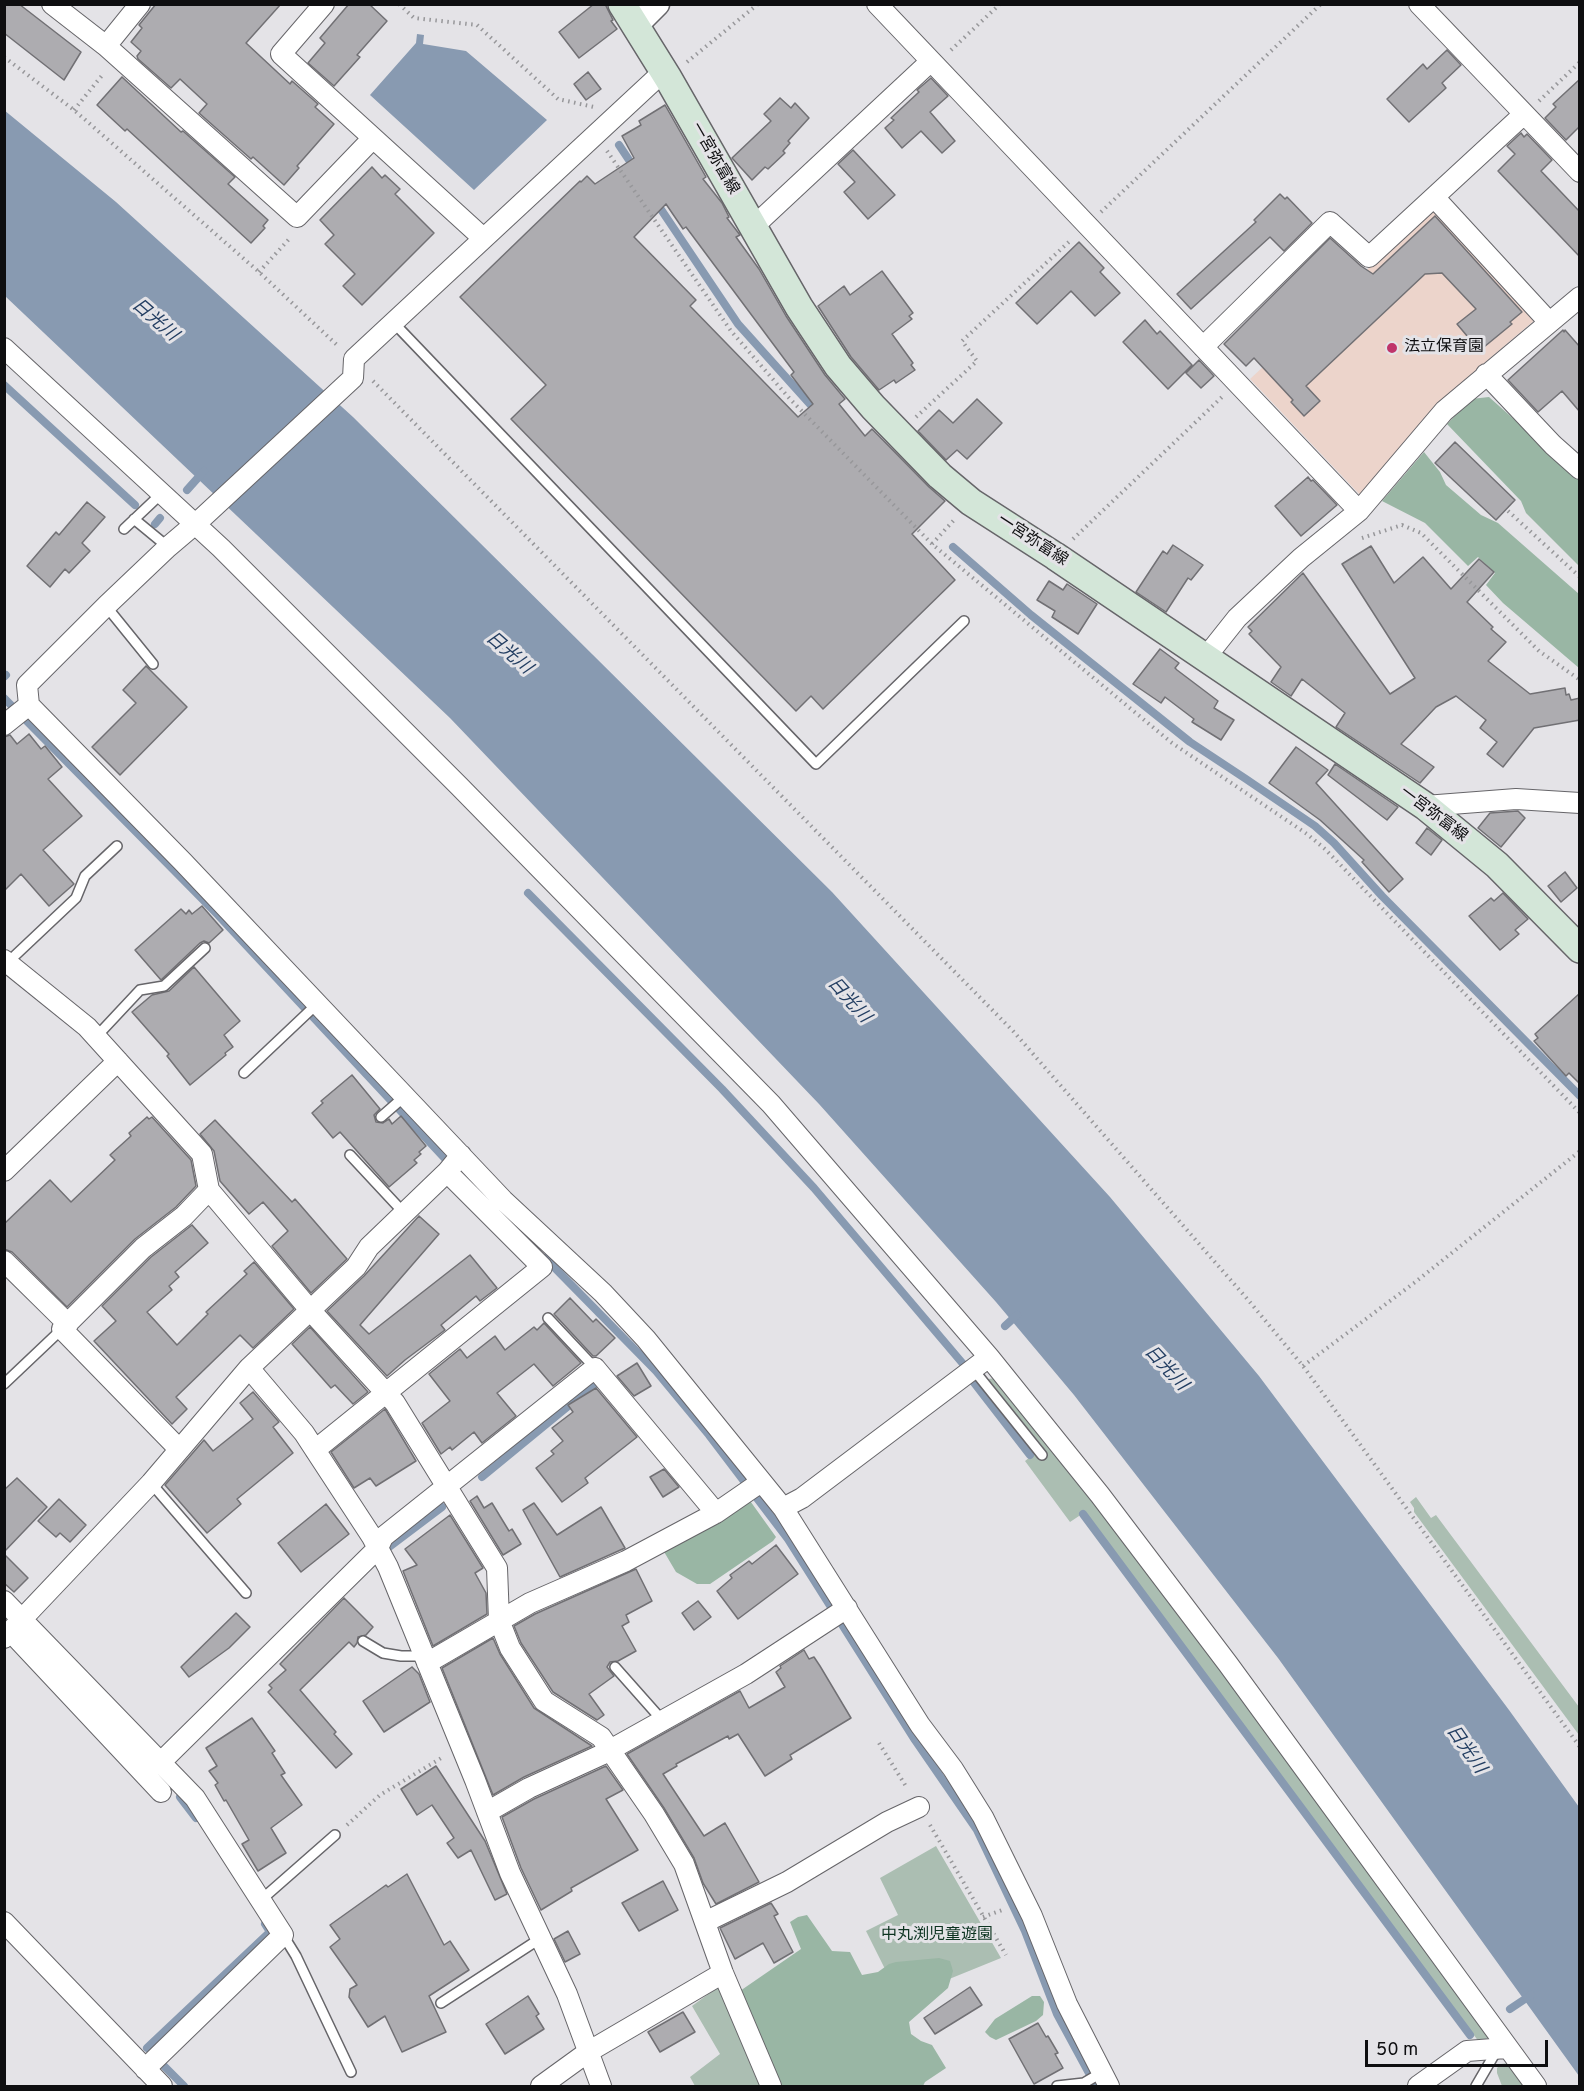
<!DOCTYPE html>
<html>
<head>
<meta charset="utf-8">
<style>
	body { margin:0 }
	#map { position:relative; width:1584px; height:2091px; overflow:hidden; background:#e4e3e7; font-family:Overpass,sans-serif }
	canvas { display:block }
	.frame { position:absolute; inset:0; border:6px solid #0e0e10; pointer-events:none }
	.scale { position:absolute; left:1365px; top:2040px; width:183px; height:27px; box-sizing:border-box; border:3px solid #0e0e10; border-top:0; padding-left:8px; font-size:18px; line-height:21px; white-space:nowrap; color:#0e0e10; -webkit-text-stroke:4px #e4e3e7; paint-order:stroke }
</style>
</head>
<body>
<div id="map">
<canvas width="1584" height="2091"></canvas>
<div class="frame"></div>
<div class="scale">50 m</div>
</div>
<script>
const ctx = document.querySelector('canvas').getContext('2d');
ctx.lineJoin = 'round';
function paint(path, color) { ctx.fillStyle = color; ctx.fill(path, 'evenodd'); }
const shape = rows => new Path2D(rows.map(r => 'M' + r).join(''));
function stroke(path, color, width, dash) { ctx.strokeStyle = color; ctx.lineWidth = width; ctx.lineCap = dash ? 'butt' : 'round'; ctx.setLineDash(dash || []); ctx.stroke(path); }
function drawText(font, color, halo, rows, align = 'center') {
  ctx.font = font + ' Overpass,"Noto Sans JP",sans-serif'; ctx.lineWidth = 6; ctx.setLineDash([]); ctx.textBaseline = 'middle'; ctx.strokeStyle = halo; ctx.fillStyle = color; for (const [text, x, y, turn = 0] of rows) {
    ctx.save(); ctx.translate(x, y); ctx.rotate((+turn || 0) * Math.PI / 180); ctx.textAlign = isNaN(turn) ? turn : align; if (halo) ctx.strokeText(text, 0, 0); ctx.fillText(text, 0, 0); ctx.restore();
  }
}
const education = shape([
	[1431,210,1439,210,1536,319,1468,377,1435,410,1361,496,1250,379]
]);
const green = shape([
	[996,1378,1091,1497,1216,1661,1490,2036,1484,2042,1479,2042,1085,1512,1070,1522,1025,1461,1043,1447,988,1379],
	[1416,1497,1431,1518,1436,1515,1579,1707,1579,1735,1414,1512,1414,1508,1410,1502],
	[936,1846,1001,1958,900,1999,866,1931,898,1915,880,1878],
	[718,1987,727,1995,763,2086,695,2086,690,2077,720,2054,692,2006],
	[1510,2063,1527,2086,1502,2086,1497,2073,1497,2068,1501,2064]
]);
const forest = shape([
	[1489,397,1579,477,1579,566,1526,513,1521,501,1447,424,1471,399],
	[1424,452,1440,472,1446,485,1481,515,1498,523,1579,594,1579,668,1503,603,1486,585,1495,573,1478,557,1468,566,1425,523,1382,501],
	[748,1498,776,1537,773,1541,710,1584,697,1584,676,1572,663,1550],
	[807,1915,832,1951,850,1952,862,1975,878,1972,889,1964,896,1962,939,1958,950,1961,953,1971,948,1988,909,2022,911,2034,921,2041,932,2045,946,2068,925,2082,923,2086,778,2086,740,1991,801,1949,790,1922,798,1917],
	[1032,1996,1040,1996,1044,2002,1043,2015,1036,2021,996,2040,990,2037,985,2032,995,2019]
]);
const water = shape([
	[417,34,424,35,423,44,466,51,547,120,474,190,370,95,416,43],
	[4,110,116,202,353,417,832,892,1110,1197,1259,1376,1509,1710,1579,1807,1579,2076,1278,1658,1074,1395,996,1302,819,1104,450,718,5,296]
]);
const stream = shape([
	[619,145,635,169],
	[656,202,738,324,818,413],
	[4,385,135,505],
	[187,490,204,471],
	[155,524,160,518],
	[953,547,1031,615,1190,742,1246,779,1315,826,1334,843,1382,896,1580,1096],
	[4,677,6,675],
	[4,698,218,915,451,1165],
	[528,893,722,1089,814,1188,964,1365],
	[545,1258,656,1371,709,1435,788,1539,915,1740,977,1830,1025,1931,1057,2014,1096,2086],
	[1005,1326,1017,1315],
	[972,1380,1030,1455],
	[482,1477,594,1385],
	[1083,1514,1470,2035],
	[389,1547,442,1507],
	[180,1797,196,1818],
	[1510,2009,1531,1995],
	[147,2048,270,1932,265,1924],
	[162,2064,184,2086]
]);
const building = shape([
	[4,4,19,4,81,52,64,80,4,33,4,4],
	[156,4,281,4,246,43,290,84,292,81,318,104,315,107,334,124,297,166,299,168,284,185,253,157,251,159,199,113,207,104,180,79,171,88,138,59,137,56,141,51,131,42,142,28,139,25,156,4],
	[349,4,369,4,387,21,357,55,360,57,334,86,308,63,325,43,320,38,349,4],
	[594,4,605,4,613,20,611,21,617,29,579,58,559,32,594,4],
	[1447,50,1461,65,1442,83,1446,88,1409,122,1387,99,1423,64,1427,69,1447,50],
	[588,72,601,89,586,100,574,84,588,72],
	[122,77,181,132,183,131,235,177,228,184,268,220,263,226,265,228,251,243,127,129,125,131,97,105,122,77],
	[931,78,948,96,930,112,955,141,942,153,921,131,902,148,885,128,894,120,891,118,919,92,917,90,931,78],
	[1580,79,1580,126,1566,140,1545,118,1556,107,1553,104,1580,79],
	[780,98,791,108,795,103,809,118,788,141,790,143,783,151,785,153,768,169,765,167,752,180,732,158,771,121,764,114,780,98],
	[665,105,706,177,703,179,722,203,729,217,727,218,740,235,736,237,759,269,786,316,825,375,845,399,839,404,865,436,872,429,929,487,945,501,912,534,955,580,823,709,811,696,796,711,511,419,546,385,460,297,580,181,581,182,587,176,595,184,634,158,622,136,641,125,639,121,665,105],
	[666,204,683,229,686,227,794,372,791,375,813,404,798,417,690,306,696,300,634,237,666,204],
	[1521,133,1524,137,1527,134,1552,160,1541,171,1580,212,1580,257,1498,171,1515,154,1507,146,1521,133],
	[853,150,895,195,868,219,844,192,855,182,838,164,853,150],
	[372,167,382,178,385,175,400,189,395,194,434,233,362,305,343,286,355,274,325,244,334,235,320,220,372,167],
	[1280,194,1285,199,1287,197,1312,223,1284,251,1270,237,1191,309,1177,294,1256,222,1254,220,1280,194],
	[1435,216,1522,312,1510,322,1512,324,1484,347,1482,345,1478,349,1457,324,1476,309,1442,273,1425,274,1306,386,1320,401,1304,416,1291,402,1293,400,1254,358,1246,366,1224,344,1330,238,1361,266,1373,274,1435,216],
	[1079,242,1104,268,1100,272,1120,293,1095,316,1071,291,1037,324,1016,303,1079,242],
	[882,271,913,313,909,316,912,319,892,334,913,363,911,365,915,370,896,383,894,380,879,390,851,357,818,306,844,286,850,295,882,271],
	[1145,320,1157,334,1160,331,1192,365,1168,389,1123,342,1145,320],
	[1563,330,1564,332,1565,330,1580,347,1580,412,1562,391,1538,412,1508,380,1563,330],
	[1199,360,1214,376,1201,388,1186,373,1199,360],
	[977,399,1002,423,967,459,957,450,946,460,918,431,939,410,953,423,977,399],
	[1455,442,1515,500,1496,520,1435,463,1455,442],
	[1308,477,1311,481,1313,480,1337,505,1301,536,1275,506,1308,477],
	[87,502,105,517,82,543,90,551,69,573,65,569,50,587,27,566,56,532,59,535,87,502],
	[1173,545,1203,565,1191,580,1188,578,1166,612,1136,592,1163,551,1167,554,1173,545],
	[1371,546,1394,583,1423,557,1451,589,1479,559,1494,572,1467,602,1493,627,1491,629,1506,642,1488,661,1530,694,1565,688,1566,695,1569,694,1571,700,1580,698,1580,720,1534,728,1503,767,1487,754,1497,742,1480,728,1486,720,1456,696,1436,707,1401,744,1434,767,1420,783,1336,727,1345,713,1302,679,1291,696,1271,682,1281,667,1249,634,1252,631,1248,627,1303,573,1390,694,1415,678,1342,564,1371,546],
	[1049,581,1063,590,1067,584,1097,604,1078,634,1052,617,1055,611,1037,600,1049,581],
	[1160,649,1179,663,1175,668,1177,670,1218,701,1214,708,1234,720,1221,740,1192,722,1194,719,1165,697,1161,703,1133,684,1160,649],
	[146,666,187,707,120,775,92,747,136,703,123,690,146,666],
	[29,734,41,749,45,746,62,767,48,779,82,816,43,850,74,884,49,906,21,874,4,891,4,737,10,735,17,744,29,734],
	[1296,747,1328,770,1316,783,1403,879,1389,892,1362,862,1364,860,1320,820,1269,783,1296,747],
	[1335,764,1398,807,1387,820,1328,775,1335,764],
	[1518,811,1525,818,1501,847,1478,828,1490,813,1518,811],
	[1427,828,1442,840,1431,855,1416,843,1427,828],
	[1565,872,1577,888,1561,902,1548,886,1565,872],
	[1503,893,1528,919,1515,930,1519,934,1500,950,1469,916,1491,898,1494,901,1503,893],
	[202,906,223,930,209,943,204,941,200,943,161,980,135,950,181,909,186,914,189,910,192,914,202,906],
	[194,967,240,1021,224,1035,233,1047,225,1053,226,1055,190,1085,167,1056,169,1054,132,1012,152,995,169,991,194,967],
	[1580,993,1580,1084,1569,1073,1566,1076,1534,1041,1538,1038,1535,1034,1580,993],
	[352,1075,380,1109,374,1115,376,1122,383,1123,389,1119,392,1124,401,1116,426,1146,419,1152,421,1154,414,1160,417,1163,389,1187,340,1132,333,1138,312,1113,323,1103,321,1101,352,1075],
	[147,1117,149,1119,152,1117,191,1160,196,1186,176,1207,135,1239,67,1307,12,1252,4,1249,4,1224,50,1180,71,1202,115,1160,110,1155,131,1136,129,1133,147,1117],
	[215,1120,292,1202,295,1199,347,1259,311,1293,272,1246,288,1231,263,1202,249,1214,220,1181,214,1151,200,1134,215,1120],
	[419,1216,439,1234,360,1325,369,1334,470,1255,497,1288,480,1301,476,1296,441,1325,445,1330,405,1360,387,1376,327,1311,364,1276,419,1216],
	[192,1225,208,1243,175,1272,179,1277,169,1286,172,1290,147,1312,177,1345,208,1314,206,1312,247,1274,244,1271,254,1262,294,1309,253,1348,240,1335,176,1397,187,1409,172,1424,94,1341,116,1321,102,1306,151,1257,192,1225],
	[570,1298,593,1322,596,1319,615,1338,596,1356,593,1356,554,1314,570,1298],
	[544,1323,581,1363,553,1386,534,1364,497,1393,516,1416,482,1443,474,1432,452,1450,450,1447,441,1454,422,1423,450,1401,429,1374,460,1349,467,1358,495,1336,505,1350,534,1327,537,1330,544,1323],
	[310,1327,368,1392,353,1404,335,1385,331,1388,292,1344,310,1327],
	[637,1363,651,1386,634,1396,617,1376,637,1363],
	[596,1388,637,1437,585,1478,588,1483,562,1502,536,1468,554,1454,551,1451,563,1441,552,1428,573,1412,568,1405,596,1388],
	[253,1392,279,1422,273,1427,293,1453,237,1499,241,1504,207,1533,165,1485,204,1440,213,1451,253,1419,240,1403,253,1392],
	[385,1409,416,1461,376,1486,370,1478,354,1488,331,1452,385,1409],
	[664,1469,679,1487,663,1497,650,1477,664,1469],
	[17,1478,47,1507,4,1552,4,1490,17,1478],
	[477,1496,484,1508,492,1503,509,1531,512,1529,521,1544,503,1555,470,1501,477,1496],
	[59,1499,86,1525,70,1542,60,1533,56,1537,38,1521,59,1499],
	[534,1503,557,1535,601,1507,625,1548,560,1577,523,1510,534,1503],
	[326,1504,349,1534,301,1572,278,1543,326,1504],
	[450,1515,483,1568,475,1573,486,1593,487,1614,433,1646,403,1571,417,1565,405,1549,450,1515],
	[776,1545,798,1574,738,1619,717,1591,732,1578,730,1575,749,1561,752,1564,776,1545],
	[4,1554,28,1578,14,1592,4,1583,4,1554],
	[636,1569,652,1601,626,1615,629,1622,622,1626,636,1651,618,1661,610,1662,607,1667,614,1676,589,1694,604,1715,597,1720,553,1692,521,1643,514,1626,535,1614,636,1569],
	[344,1598,373,1627,366,1635,358,1637,357,1643,354,1647,349,1642,300,1690,336,1732,334,1734,352,1754,336,1768,268,1692,272,1688,269,1685,286,1670,280,1664,344,1598],
	[698,1601,711,1617,694,1630,682,1613,698,1601],
	[236,1613,250,1627,229,1648,189,1677,181,1667,236,1613],
	[493,1638,500,1654,534,1708,592,1746,524,1777,493,1795,442,1668,493,1638],
	[804,1650,809,1659,814,1657,820,1666,851,1718,790,1755,792,1759,765,1776,738,1734,729,1739,728,1736,676,1764,677,1766,663,1774,704,1836,725,1823,759,1882,716,1904,703,1883,694,1858,664,1808,627,1754,740,1691,749,1708,785,1687,776,1672,781,1668,780,1666,804,1650],
	[412,1667,419,1674,430,1702,384,1732,363,1701,412,1667],
	[252,1718,275,1751,272,1753,285,1773,281,1775,302,1805,271,1828,286,1853,258,1871,242,1844,249,1840,226,1800,224,1801,215,1785,218,1783,209,1771,217,1766,206,1748,252,1718],
	[436,1766,485,1841,507,1894,495,1900,471,1850,458,1858,447,1843,454,1838,432,1805,417,1815,401,1789,436,1766],
	[606,1766,623,1790,606,1799,638,1850,571,1888,572,1891,541,1910,521,1868,502,1817,534,1799,606,1766],
	[407,1874,444,1945,450,1941,469,1970,429,1996,446,2032,402,2052,385,2016,368,2027,349,1997,350,1989,357,1985,330,1947,340,1939,330,1925,386,1885,388,1887,407,1874],
	[663,1881,678,1910,639,1931,622,1903,663,1881],
	[771,1903,778,1914,774,1916,793,1952,774,1963,763,1943,735,1959,720,1928,771,1903],
	[568,1931,580,1954,565,1962,554,1939,568,1931],
	[970,1987,982,2005,935,2034,924,2018,970,1987],
	[528,1996,539,2014,536,2016,544,2029,505,2054,486,2024,528,1996],
	[683,2012,695,2032,660,2052,648,2032,683,2012],
	[1038,2023,1046,2037,1048,2036,1058,2053,1055,2054,1063,2068,1034,2084,1009,2039,1038,2023]
]);
const path = shape([
	[399,4,414,18,477,25,558,99,594,107],
	[951,50,1000,4],
	[4,57,74,110,259,272,338,346],
	[687,62,758,4],
	[1539,101,1580,62],
	[74,110,104,73],
	[607,151,731,331,790,399,932,544,1172,743,1307,834,1325,849,1580,1113],
	[1101,212,1321,4],
	[259,272,291,237],
	[373,381,1013,1031,1249,1301,1303,1366,1580,1747],
	[916,417,977,361,962,341,1072,239],
	[1508,511,1580,577],
	[1362,538,1402,525,1421,533,1539,651,1580,680],
	[1073,539,1222,397],
	[932,544,954,520],
	[1303,1366,1414,1283,1580,1151],
	[879,1743,907,1788],
	[347,1825,380,1795,443,1757],
	[930,1825,1006,1955],
	[983,1917,1005,1909]
]);
const service = shape([
	[393,322,816,764,964,621],
	[134,519,168,547],
	[124,529,161,494],
	[106,606,153,664],
	[6,964,76,898,85,876,117,846],
	[96,1037,140,990,164,986,205,948],
	[244,1073,317,1004],
	[381,1117,405,1096],
	[350,1155,404,1213],
	[548,1318,595,1368],
	[973,1369,1042,1455],
	[4,1384,62,1329],
	[151,1483,246,1593],
	[363,1641,383,1653,401,1656,424,1656],
	[615,1667,662,1720],
	[261,1900,335,1835],
	[283,1935,296,1956,351,2072],
	[441,2003,541,1938],
	[1057,2086,1084,2083,1101,2073],
	[1476,2086,1497,2050]
]);
const minor = shape([
	[52,4,106,46,297,217,373,138],
	[324,4,281,54,483,238],
	[877,4,1359,511],
	[1419,4,1580,172],
	[106,46,140,4],
	[1434,197,1549,322],
	[753,227,931,61],
	[1203,347,1330,222,1369,257,1524,114],
	[4,348,221,548,459,786,771,1104,989,1357,1100,1495,1228,1664,1536,2086],
	[1486,374,1553,445,1580,469],
	[1206,657,1237,618,1301,558,1359,511,1444,411,1580,297],
	[29,705,183,862,503,1200,603,1293,646,1339,783,1508,920,1725,953,1769,983,1817,1032,1916,1067,2004,1109,2086],
	[4,725,29,705,27,685,106,606,168,547,201,519,353,378,354,359,664,71],
	[1425,806,1516,799,1580,803],
	[4,960,87,1027,202,1154,209,1190,310,1310,395,1403,497,1568,499,1620,510,1648,544,1701,601,1737,654,1814,684,1864,723,1973,771,2086],
	[4,1171,118,1061],
	[4,1261,68,1324],
	[249,1368,304,1433,372,1537,388,1567,475,1780,510,1873,567,1994,601,2086],
	[179,1449,62,1329,143,1248,184,1216,209,1190],
	[315,1450,542,1267,447,1172],
	[783,1508,802,1498,989,1357],
	[4,1601,195,1798,283,1935,145,2069],
	[10,1631,161,1792],
	[4,1638,151,1483,249,1368,356,1267,369,1247,447,1172,461,1155],
	[427,1663,530,1603,626,1561,716,1513,761,1482],
	[161,1762,378,1548,383,1537,595,1368,716,1513],
	[487,1812,529,1788,601,1755,746,1674,847,1608],
	[4,1922,162,2086],
	[705,1922,787,1882,887,1822,919,1807],
	[541,2086,588,2052,723,1973],
	[1418,2086,1467,2051,1506,2048]
]);
const tertiary = shape([
	[636,25,657,4]
]);
const secondary = shape([
	[622,4,668,78,799,307,838,366,873,407,940,476,971,502,1055,556,1425,806,1497,865,1580,949]
]);
const markers = [
	[1392,348,6,"#bf346a"]
];
const streetNames = [
	["一宮弥富線",714,159,60],
	["一宮弥富線",1032,541,33],
	["一宮弥富線",1433,815,37]
];
const poiNames = [
	["法立保育園",1404,348]
];
const parkNames = [
	["中丸渕児童遊園",937,1936]
];
const waterNames = [
	["日光川",154,321,41],
	["日光川",508,654,41],
	["日光川",848,1001,48],
	["日光川",1165,1369,47],
	["日光川",1465,1750,55]
];
paint(education, '#ecd4cb');
paint(green, '#abbeb2');
paint(forest, '#99b6a4');
paint(water, '#889ab1');
stroke(stream, '#889ab1', 8);
paint(building, '#adacb0');
stroke(building, '#717074', 1.5);
stroke(service, '#666569', 12);
stroke(minor, '#666569', 22);
stroke(tertiary, '#666569', 27);
stroke(secondary, '#666569', 30);
stroke(path, '#97979a', 4, [1.5, 4.5]);
stroke(service, '#fff', 9);
stroke(minor, '#fff', 20);
stroke(tertiary, '#fff', 24);
stroke(secondary, '#d3e6d8', 27);
for (const [x, y, r, color] of markers) { const dot = new Path2D(); dot.arc(x, y, r, 0, 2 * Math.PI); ctx.fillStyle = color; ctx.fill(dot); stroke(dot, '#e4e3e7', 2); }
drawText('16px', '#0e0e10', '#e4e3e7', streetNames);
drawText('16px', '#0e0e10', '#e4e3e7', poiNames, 'left');
drawText('16px', '#0c3320', '#e4e3e7', parkNames);
drawText('italic 18px', '#233e62', '#e4e3e7', waterNames);
</script>
</body>
</html>
